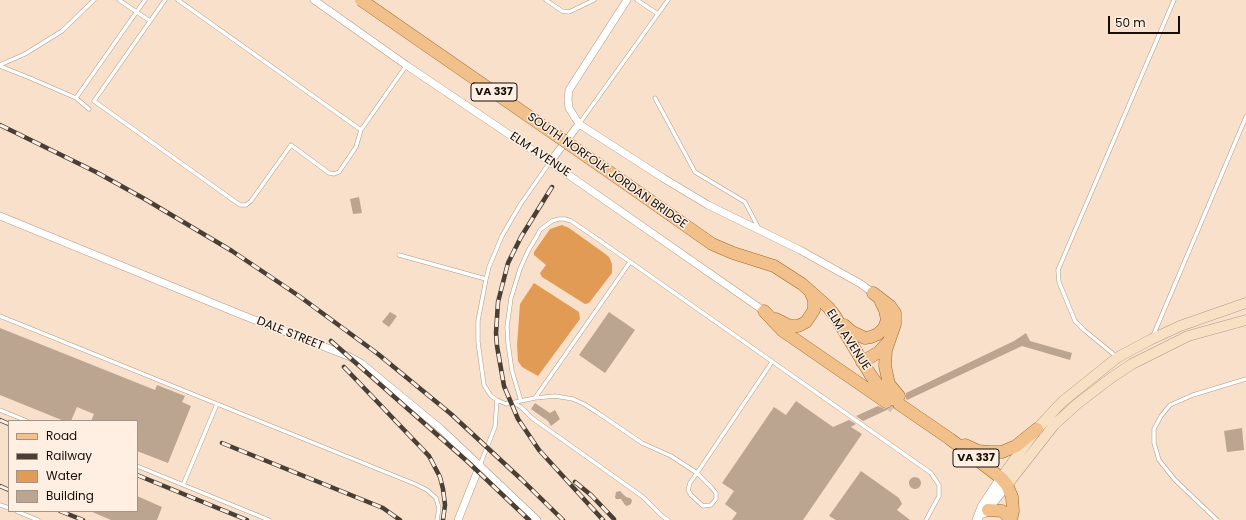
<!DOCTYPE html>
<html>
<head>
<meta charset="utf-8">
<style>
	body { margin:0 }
	#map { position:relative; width:1246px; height:520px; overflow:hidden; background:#f8e0cb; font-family:Poppins,sans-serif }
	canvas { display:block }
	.legend { position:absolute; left:8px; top:420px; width:130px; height:92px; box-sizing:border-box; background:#feefe2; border:1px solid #a1958a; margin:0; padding:5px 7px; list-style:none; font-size:12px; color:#160e07 }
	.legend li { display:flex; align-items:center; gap:8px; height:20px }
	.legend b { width:20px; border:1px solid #a1958a }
	.scale { position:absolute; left:1108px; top:16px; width:72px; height:18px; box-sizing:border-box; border:2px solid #160e07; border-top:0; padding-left:5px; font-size:12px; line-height:14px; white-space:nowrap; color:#160e07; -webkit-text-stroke:3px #feefe2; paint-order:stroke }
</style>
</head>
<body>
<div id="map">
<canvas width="1246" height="520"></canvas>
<ul class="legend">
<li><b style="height:5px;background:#f1c08b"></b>Road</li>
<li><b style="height:5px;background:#4a3f34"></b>Railway</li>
<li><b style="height:11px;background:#e19b55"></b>Water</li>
<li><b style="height:11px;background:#bba490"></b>Building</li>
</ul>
<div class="scale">50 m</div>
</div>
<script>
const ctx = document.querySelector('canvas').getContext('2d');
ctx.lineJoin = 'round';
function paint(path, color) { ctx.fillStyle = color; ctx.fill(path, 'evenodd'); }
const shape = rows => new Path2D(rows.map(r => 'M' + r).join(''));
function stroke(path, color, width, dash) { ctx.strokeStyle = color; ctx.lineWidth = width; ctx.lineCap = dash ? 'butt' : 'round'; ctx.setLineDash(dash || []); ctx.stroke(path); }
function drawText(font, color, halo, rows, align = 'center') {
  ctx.font = font + ' Poppins,sans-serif'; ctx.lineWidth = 3; ctx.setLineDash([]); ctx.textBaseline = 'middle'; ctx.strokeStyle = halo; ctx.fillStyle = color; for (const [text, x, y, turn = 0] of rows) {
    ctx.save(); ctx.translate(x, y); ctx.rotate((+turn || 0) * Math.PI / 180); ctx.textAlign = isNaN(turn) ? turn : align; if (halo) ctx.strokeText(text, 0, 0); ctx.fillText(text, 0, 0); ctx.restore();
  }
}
const water = shape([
	[562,225,569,228,604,253,609,257,612,264,612,273,589,303,585,304,542,277,540,273,546,265,534,255,534,252,550,229],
	[534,283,579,312,580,319,538,376,522,367,518,361,517,345,520,304]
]);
const building = shape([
	[359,197,362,213,353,214,350,199],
	[390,312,397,316,389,327,382,322],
	[609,312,635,330,605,373,579,355],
	[0,328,155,390,157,385,185,396,182,402,191,406,168,463,137,451,137,421,91,421,94,414,77,407,71,421,64,421,0,395],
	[1026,333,1030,341,1072,353,1070,360,1022,346,907,400,906,399,906,393,1014,341],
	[796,401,833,427,849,420,856,424,851,427,862,434,803,520,732,520,737,513,725,504,734,491,722,483,774,407,786,415],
	[535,403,550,413,555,410,560,419,551,426,548,421,531,409],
	[878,406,885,409,889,409,863,421,856,416],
	[1242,428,1244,450,1227,452,1224,431],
	[861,471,899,498,902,504,897,510,910,520,836,520,829,516],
	'909 483a6 6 0 1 1 12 0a6 6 0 1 1-12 0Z',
	[620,491,626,497,630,498,632,500,631,504,627,506,625,505,621,499,616,499,615,497,616,492],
	[137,496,162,507,157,520,111,520,90,511,137,511]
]);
const primaryTunnel = shape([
	[886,402,894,407]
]);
const service = shape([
	[119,0,150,21],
	[165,0,94,101,240,205,246,205,251,201,291,145,329,173,334,174,339,172,356,147,361,130,406,66],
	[178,0,361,130],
	[546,0,562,11,569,12,594,0],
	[637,0,658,14,668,0],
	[0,65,25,54,62,31,94,0],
	[0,66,30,78,76,98,145,0],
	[76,98,89,109],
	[655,98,695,172,745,202,759,229],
	[579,124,658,14],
	[550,162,520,205,502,236,489,267,486,279,478,321,478,342,484,385,491,396,497,400,506,404,535,398,630,262],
	[399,255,486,279],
	[0,316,415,484,427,490,436,498,439,508,437,520],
	[1153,336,1246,117],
	[1117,357,1084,330,1075,321,1059,282,1058,270,1174,0],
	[535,398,555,396,573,399,584,404,598,413,642,443,671,456,697,473,711,487,716,493,716,499,711,505,703,506,691,495,688,490,690,483,697,473,772,362],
	[521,401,512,371,508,343,507,327,511,298,520,269,528,251,537,236,540,230,552,221,559,219,565,219,571,221,599,240,931,473,939,485,939,496,926,520],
	[514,403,521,407,532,418,643,497,662,516,668,520],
	[0,410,27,421],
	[480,465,495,427,497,400],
	[137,466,269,520],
	[183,485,217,404],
	[0,505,9,508],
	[16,511,38,520],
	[1217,520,1175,480,1159,460,1154,443,1154,429,1161,416,1170,405,1193,395,1246,379]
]);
const minor = shape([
	[314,0,406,65,550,162,764,311],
	[579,124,663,178,708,205,800,250,861,284,873,293],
	[550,162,579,124,569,108,568,99,569,90,627,0],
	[0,216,242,315,348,356,361,363,441,429,537,520],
	[458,520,480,465]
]);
const tertiary = shape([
	[984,513,1007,485],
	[977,520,982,507,1001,478]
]);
const secondary = shape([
	[1001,478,1037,429,1062,402,1118,357,1152,339,1180,326,1246,303],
	[1007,485,1054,425,1077,404,1111,378,1132,364,1188,336,1246,320]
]);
const primary = shape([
	[628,185,712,244,733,253,774,266,802,284,828,307,835,316,870,374,877,384,893,399],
	[873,293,890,306,895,313,895,324,886,350,885,366,889,384,899,396],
	[764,311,783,331,886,402],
	[776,319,790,326,798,326,806,322,814,310,814,300,810,291],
	[844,325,852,332,865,338,871,337,878,334,884,328,887,320,885,310,881,302],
	[862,362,879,352,888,342],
	[899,404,950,439,1001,478,1007,485,1012,497,1013,511,1011,520],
	[965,445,978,451,990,452,1002,452,1016,446,1037,429],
	[988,510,1002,511,1007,515,1010,520]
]);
const rail = shape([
	[0,125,96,172,143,198,232,251,299,296,378,354,451,414,521,479,563,520],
	[552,187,521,237,508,263,498,302,496,333,497,346,504,386,518,419,539,450,603,520],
	[331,341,468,462,529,520],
	[344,367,429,456,440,477,443,489,445,505,443,520],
	[0,420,9,424],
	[222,443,383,508,400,520],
	[137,475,247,520],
	[575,482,591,495,614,519],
	[0,486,9,490],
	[60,511,83,520]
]);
const primaryBridge = shape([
	[361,0,628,185]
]);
const shields = [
	[494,92,46],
	[976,458,46]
];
const shieldNames = [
	["VA 337",494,92],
	["VA 337",976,458]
];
const streetNames = [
	["ELM AVENUE",540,155,34],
	["SOUTH NORFOLK JORDAN BRIDGE",607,171,35],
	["DALE STREET",290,334,22],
	["ELM AVENUE",848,340,57]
];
paint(water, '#e19b55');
paint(building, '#bba490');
stroke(primaryTunnel, '#d6c0ae', 12, [12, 6]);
stroke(service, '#b09a86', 4.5);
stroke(minor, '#b09a86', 8);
stroke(tertiary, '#b09a86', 10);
stroke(secondary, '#b09a86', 11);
stroke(primary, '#9e662a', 13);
stroke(service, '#fff', 3.5);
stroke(minor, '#fff', 7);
stroke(tertiary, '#fff', 9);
stroke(secondary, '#f8e0c5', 10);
stroke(primary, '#f1c08b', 12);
stroke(rail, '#4a3f34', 4.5);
stroke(rail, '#feefe2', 3, [9]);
stroke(primaryBridge, '#9e662a', 13, []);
stroke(primaryBridge, '#f1c08b', 12);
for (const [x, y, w] of shields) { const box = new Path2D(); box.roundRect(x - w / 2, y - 9, w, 18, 3); ctx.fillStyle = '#feefe2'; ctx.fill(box); stroke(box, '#160e07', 1); }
drawText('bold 11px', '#160e07', null, shieldNames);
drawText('12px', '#160e07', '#feefe2', streetNames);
</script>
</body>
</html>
